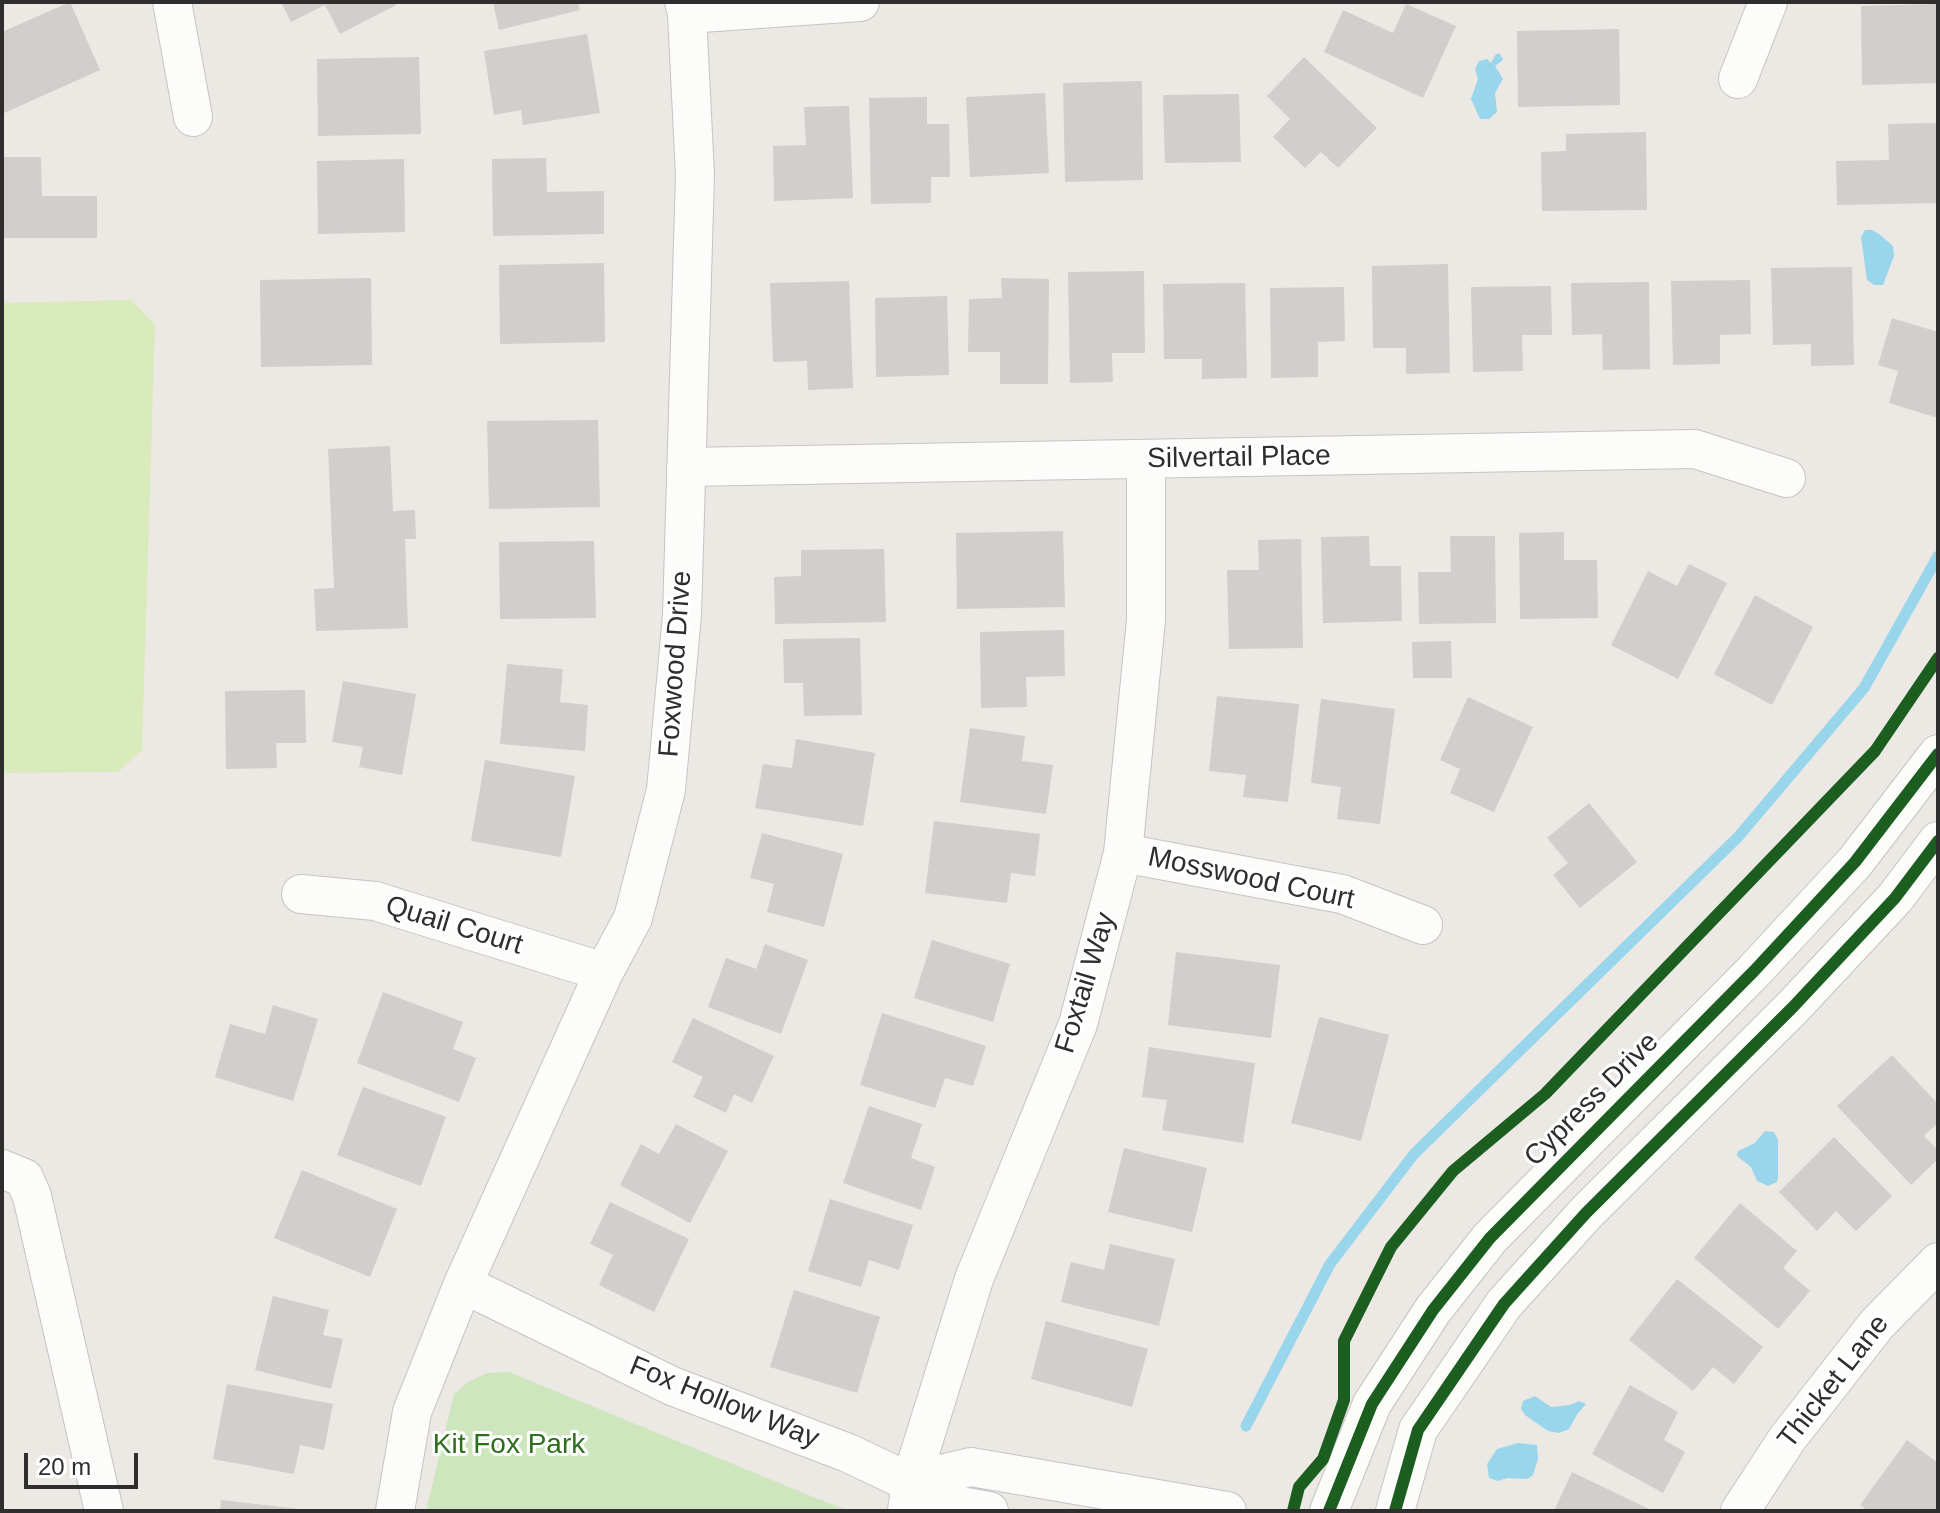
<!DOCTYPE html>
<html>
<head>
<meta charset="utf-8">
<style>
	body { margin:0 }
	#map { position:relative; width:1940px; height:1513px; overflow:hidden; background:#ece8e4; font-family:Arial,sans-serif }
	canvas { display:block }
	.frame { position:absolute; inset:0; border:4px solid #2e2e2e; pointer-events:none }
	.scale { position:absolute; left:24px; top:1453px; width:114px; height:36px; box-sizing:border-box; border:4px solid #2e2e2e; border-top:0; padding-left:10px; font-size:24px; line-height:28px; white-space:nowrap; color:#2e2e2e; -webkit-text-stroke:6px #fff; paint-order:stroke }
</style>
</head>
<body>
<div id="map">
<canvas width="1940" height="1513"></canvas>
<div class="frame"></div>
<div class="scale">20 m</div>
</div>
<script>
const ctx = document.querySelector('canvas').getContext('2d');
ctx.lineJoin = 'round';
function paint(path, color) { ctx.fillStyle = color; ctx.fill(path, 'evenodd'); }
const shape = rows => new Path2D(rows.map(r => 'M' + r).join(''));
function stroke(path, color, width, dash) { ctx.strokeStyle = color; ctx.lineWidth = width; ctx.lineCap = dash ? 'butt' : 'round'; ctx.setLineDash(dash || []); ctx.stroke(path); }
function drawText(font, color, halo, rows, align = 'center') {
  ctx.font = font + ' Arial,sans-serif'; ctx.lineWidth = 6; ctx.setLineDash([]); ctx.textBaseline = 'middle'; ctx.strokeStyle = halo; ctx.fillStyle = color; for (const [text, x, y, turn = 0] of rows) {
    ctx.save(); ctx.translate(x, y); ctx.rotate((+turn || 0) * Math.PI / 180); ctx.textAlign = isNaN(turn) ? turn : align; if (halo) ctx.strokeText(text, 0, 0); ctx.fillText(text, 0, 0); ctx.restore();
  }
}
const green = shape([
	[509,1372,811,1496,849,1511,426,1511,454,1394,468,1382,487,1373]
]);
const pitch = shape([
	[131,300,155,325,142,750,118,772,2,773,2,303]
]);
const water = shape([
	[1496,54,1500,54,1503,60,1495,66,1503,79,1495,93,1497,112,1489,119,1480,119,1471,99,1478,79,1475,69,1479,61,1487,59,1491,63],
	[1865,230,1872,230,1879,234,1893,246,1894,256,1883,285,1874,285,1867,280,1861,237],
	[1765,1131,1774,1132,1778,1140,1778,1177,1777,1182,1768,1186,1757,1181,1751,1167,1737,1156,1738,1151,1755,1143],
	[1535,1396,1551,1407,1570,1405,1579,1401,1586,1404,1578,1413,1569,1429,1559,1433,1548,1431,1525,1415,1521,1409,1523,1401],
	[1518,1443,1537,1445,1538,1459,1533,1475,1527,1479,1507,1478,1498,1481,1489,1478,1487,1464,1497,1449]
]);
const stream = shape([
	[1246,1426,1330,1264,1414,1154,1738,837,1864,688,1938,556]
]);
const building = shape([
	[70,2,100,70,2,114,2,32],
	[281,2,394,2,396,5,340,34,325,5,291,22],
	[493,2,578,2,580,10,499,30],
	[1406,4,1456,26,1423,98,1324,52,1343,10,1393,33],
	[1938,4,1938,83,1862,85,1861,6],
	[1619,29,1620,105,1518,107,1517,31],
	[587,34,600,113,523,125,521,110,494,115,484,51],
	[419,57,421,134,318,136,317,59],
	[1304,57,1377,128,1338,168,1321,152,1305,168,1273,137,1290,119,1267,96],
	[1142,81,1143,180,1065,182,1063,83],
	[1045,93,1049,173,970,177,966,97],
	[1239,94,1241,162,1165,163,1163,95],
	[927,97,927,124,949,124,950,177,931,177,931,203,871,204,869,98],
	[849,106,853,198,774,201,773,146,806,145,804,107],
	[1938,123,1938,203,1837,205,1836,161,1889,160,1888,124],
	[1646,132,1647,210,1542,211,1541,152,1566,151,1566,134],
	[2,157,41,157,42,196,97,196,97,238,2,238],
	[546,158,547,192,604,191,604,234,493,236,492,159],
	[404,159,405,232,318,234,317,161],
	[604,263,605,342,500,344,499,265],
	[1448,264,1450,373,1406,374,1406,348,1373,348,1372,266],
	[1852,267,1854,365,1811,366,1811,344,1773,345,1771,268],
	[1144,271,1145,353,1112,353,1113,382,1070,383,1068,272],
	[371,278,372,365,261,367,260,280],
	[1001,278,1049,279,1048,384,1000,384,1000,352,968,352,969,299,1002,298],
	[1750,280,1751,334,1720,335,1720,364,1673,365,1671,281],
	[849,281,853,388,808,390,807,361,773,362,770,283],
	[1649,282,1650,369,1603,370,1602,334,1572,335,1571,283],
	[1245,283,1247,378,1202,379,1202,359,1164,359,1163,284],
	[1551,286,1552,335,1522,335,1523,371,1473,372,1471,287],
	[1344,287,1345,341,1318,342,1318,377,1271,378,1270,288],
	[947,296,949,375,876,377,875,298],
	[1892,318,1938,332,1938,418,1889,403,1898,371,1878,365],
	[598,420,600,507,489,509,487,421],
	[390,446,393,511,415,510,416,539,405,539,408,628,316,631,314,589,334,588,328,449],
	[1063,531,1065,607,957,609,956,533],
	[1564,532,1564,560,1597,560,1598,618,1520,619,1519,533],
	[1369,536,1370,566,1401,566,1402,621,1323,623,1321,537],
	[1450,536,1495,536,1496,623,1419,624,1418,572,1451,572],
	[1301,539,1303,648,1229,649,1227,570,1259,570,1258,540],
	[594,541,596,618,500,619,499,542],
	[884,549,886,622,775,624,774,577,801,576,801,550],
	[1689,564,1727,583,1678,679,1611,645,1648,571,1677,586],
	[1755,595,1813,627,1772,705,1714,674],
	[1064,630,1065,676,1026,677,1027,707,981,708,980,632],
	[860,638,862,715,804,716,803,683,784,683,783,639],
	[1451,641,1452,678,1413,678,1412,642],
	[507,664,563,669,560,702,588,705,585,751,500,744],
	[343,681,416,694,402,775,359,767,363,747,332,742],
	[305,690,306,743,276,743,277,768,226,769,225,691],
	[1217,696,1299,704,1288,802,1243,797,1246,775,1209,771],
	[1468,697,1533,727,1494,812,1450,793,1460,769,1440,760],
	[1321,699,1395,709,1380,824,1337,819,1341,787,1311,783],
	[970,728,1025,736,1022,761,1053,765,1046,814,960,802],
	[796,739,875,753,863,826,755,808,763,764,792,768],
	[485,760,575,776,561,857,471,841],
	[1589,803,1637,862,1580,908,1553,875,1568,863,1547,838],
	[934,821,1040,834,1035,876,1011,873,1007,903,925,893],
	[762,833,843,854,824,927,767,912,774,884,750,878],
	[932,940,1010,964,993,1022,914,998],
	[765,944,808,960,781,1034,708,1007,726,958,756,969],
	[1176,952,1280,965,1271,1038,1168,1025],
	[383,992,463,1022,453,1049,476,1058,459,1102,357,1063],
	[273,1005,318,1019,293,1101,215,1077,230,1024,265,1034],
	[882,1013,986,1046,973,1086,945,1078,935,1108,860,1085],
	[1319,1017,1389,1035,1361,1141,1291,1123],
	[693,1018,774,1056,752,1103,734,1094,726,1113,693,1097,703,1077,672,1062],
	[1149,1047,1255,1063,1243,1143,1162,1130,1167,1100,1142,1097],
	[1892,1055,1938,1104,1938,1123,1924,1136,1938,1150,1938,1159,1911,1185,1837,1106],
	[363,1087,446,1117,421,1186,337,1155],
	[869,1106,922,1124,911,1158,935,1167,921,1210,843,1183],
	[676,1124,728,1151,690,1223,620,1185,641,1144,659,1154],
	[1834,1137,1892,1196,1856,1231,1836,1211,1817,1231,1779,1192],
	[1124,1148,1207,1168,1192,1232,1108,1212],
	[302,1170,397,1209,370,1277,274,1238],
	[830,1199,913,1225,899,1270,869,1260,861,1287,808,1271],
	[610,1202,689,1239,654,1312,599,1285,613,1255,590,1244],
	[1740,1203,1797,1251,1783,1268,1810,1291,1778,1329,1694,1258],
	[1110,1244,1175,1259,1159,1326,1061,1302,1071,1262,1104,1270],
	[1677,1279,1763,1347,1734,1384,1713,1367,1693,1391,1629,1340],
	[794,1290,880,1317,857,1393,770,1367],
	[273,1296,329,1310,323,1335,343,1339,331,1389,255,1370],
	[1046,1321,1148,1349,1132,1407,1031,1379],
	[227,1384,333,1404,324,1450,300,1445,294,1474,213,1459],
	[1630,1385,1678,1412,1664,1440,1685,1452,1663,1493,1592,1454],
	[1907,1440,1938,1463,1938,1511,1868,1511,1860,1505],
	[1572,1472,1653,1511,1554,1511],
	[221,1500,299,1509,298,1511,220,1511]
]);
const minor = shape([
	[172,2,193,117],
	[687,14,860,2],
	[1738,79,1768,2],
	[686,467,1695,449,1786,478],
	[1123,853,1342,894,1423,925],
	[301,894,375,901,604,972],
	[2,1169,24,1178,32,1196,104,1511],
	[463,1284,672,1386,848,1453,960,1506,989,1511],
	[911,1481,971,1467,1227,1511],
	[395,1511,412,1412,463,1284,604,972,633,918,666,790,682,615,695,175,687,14,684,2],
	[907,1511,911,1481,974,1279,1078,1024,1123,853,1146,620,1146,460],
	[1329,1511,1372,1404,1433,1310,1490,1238,1754,971,1855,862,1938,754],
	[1395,1511,1418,1430,1504,1304,1586,1213,1793,1007,1895,898,1938,841],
	[1740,1511,1787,1439,1877,1324,1938,1262]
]);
const cycleway = shape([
	[1293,1511,1299,1487,1323,1459,1344,1400,1344,1341,1391,1247,1453,1171,1545,1094,1875,751,1938,658],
	[1329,1511,1372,1404,1433,1310,1490,1238,1754,971,1855,862,1938,754],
	[1395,1511,1418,1430,1504,1304,1586,1213,1793,1007,1895,898,1938,841]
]);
const streetNames = [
	["Silvertail Place",1239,458,-1],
	["Foxwood Drive",676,664,-86],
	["Mosswood Court",1251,879,12],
	["Quail Court",454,926,17],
	["Foxtail Way",1086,983,-73],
	["Cypress Drive",1592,1100,-45],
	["Thicket Lane",1834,1382,-52],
	["Fox Hollow Way",724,1403,22]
];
const parkNames = [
	["Kit Fox Park",509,1445]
];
paint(green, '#cee6be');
paint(pitch, '#d9eabb');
paint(water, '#99d6ec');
stroke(stream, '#99d6ec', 11);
paint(building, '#d1cecb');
stroke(minor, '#c5c4c5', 40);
stroke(minor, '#fcfcfb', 38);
stroke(cycleway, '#1b5e20', 12);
drawText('28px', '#2e2e2e', '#fff', streetNames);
drawText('28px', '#2c6e1b', '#fff', parkNames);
</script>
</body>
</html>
